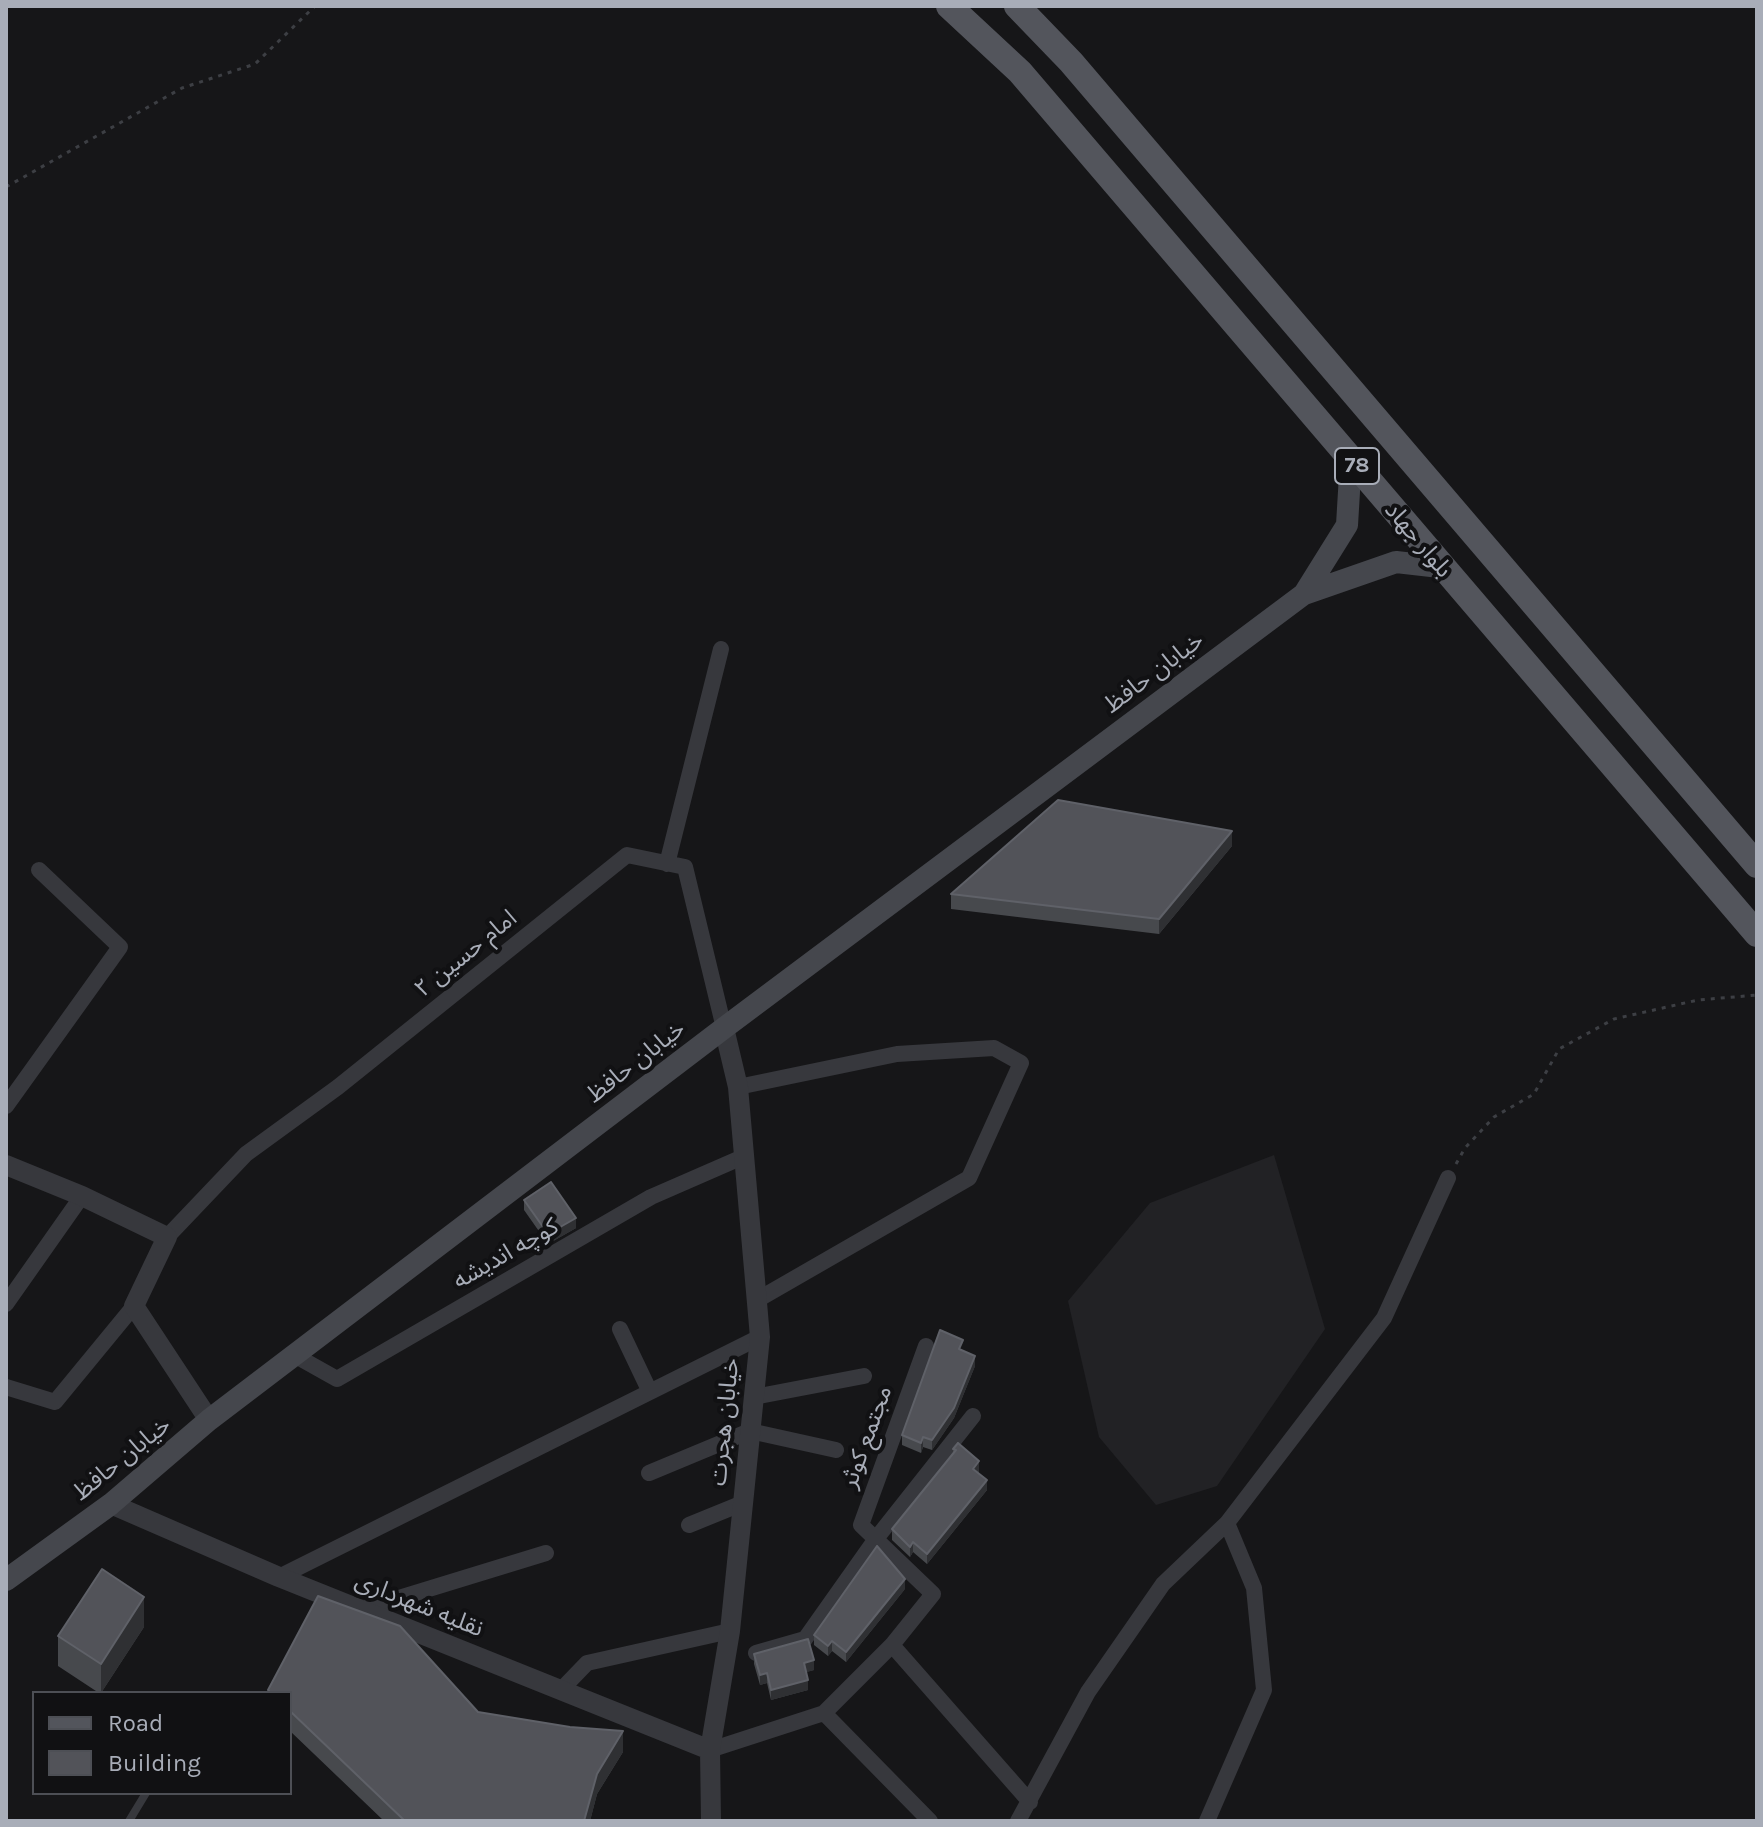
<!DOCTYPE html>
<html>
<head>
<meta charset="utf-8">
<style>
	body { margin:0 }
	#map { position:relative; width:1763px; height:1827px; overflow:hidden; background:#161618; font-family:Karla,sans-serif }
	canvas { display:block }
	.frame { position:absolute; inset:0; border:8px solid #a8adb8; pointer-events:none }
	.legend { position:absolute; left:32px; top:1691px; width:260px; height:104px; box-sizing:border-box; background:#111113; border:2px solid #4d4f55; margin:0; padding:10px 14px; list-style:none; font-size:24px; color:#a8adb8 }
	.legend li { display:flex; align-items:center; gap:16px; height:40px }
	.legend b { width:40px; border:2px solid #4d4f55 }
</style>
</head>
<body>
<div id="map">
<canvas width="1763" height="1827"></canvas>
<div class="frame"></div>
<ul class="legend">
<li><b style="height:10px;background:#53555c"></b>Road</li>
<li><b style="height:22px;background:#525359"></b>Building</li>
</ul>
</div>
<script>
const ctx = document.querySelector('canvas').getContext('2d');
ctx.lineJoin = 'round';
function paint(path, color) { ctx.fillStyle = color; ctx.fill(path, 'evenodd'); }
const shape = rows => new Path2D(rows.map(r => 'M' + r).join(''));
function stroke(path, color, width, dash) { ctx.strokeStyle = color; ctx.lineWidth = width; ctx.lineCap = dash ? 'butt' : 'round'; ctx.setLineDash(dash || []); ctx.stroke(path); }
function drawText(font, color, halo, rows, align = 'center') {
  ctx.font = font + ' Karla,"Noto Sans Arabic",sans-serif'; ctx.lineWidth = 8; ctx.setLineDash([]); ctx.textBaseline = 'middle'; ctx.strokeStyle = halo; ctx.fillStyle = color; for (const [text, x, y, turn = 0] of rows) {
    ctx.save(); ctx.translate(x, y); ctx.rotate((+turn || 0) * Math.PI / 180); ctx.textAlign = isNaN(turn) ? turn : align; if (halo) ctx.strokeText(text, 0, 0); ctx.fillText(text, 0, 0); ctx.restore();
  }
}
const built = shape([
	[1274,1155,1325,1329,1217,1486,1156,1505,1099,1437,1068,1301,1150,1203]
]);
const path = shape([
	[6,187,182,88,255,64,315,6],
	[1456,1164,1465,1148,1494,1117,1534,1094,1559,1049,1614,1019,1698,1000,1757,995]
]);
const service = shape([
	[129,1821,146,1793]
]);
const minor = shape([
	[667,864,721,649],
	[738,1087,897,1054,994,1048,1021,1063,969,1178,757,1300],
	[6,1106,120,947,39,870],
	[167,1237,246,1154,338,1087,627,855,685,867,724,1028],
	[6,1304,82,1196],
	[620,1329,650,1392],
	[296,1356,337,1379,651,1197,745,1156],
	[6,1387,55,1402,134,1306],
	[754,1397,864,1376],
	[649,1473,750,1431,836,1450],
	[689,1525,743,1503],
	[279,1577,760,1337],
	[360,1610,546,1553],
	[892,1645,1030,1802],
	[756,1653,805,1639,875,1540,973,1416],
	[560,1691,587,1663,730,1631],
	[824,1713,930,1821],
	[710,1750,824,1713,892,1645,933,1594,861,1525,926,1346],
	[1018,1821,1088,1692,1163,1584,1227,1523,1384,1318,1448,1178],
	[1207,1821,1264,1690,1254,1588,1227,1523]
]);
const tertiary = shape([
	[6,1165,82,1196,167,1237,134,1306,209,1420],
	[111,1504,279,1577,710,1750],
	[711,1821,710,1750,730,1631,760,1337,738,1087,724,1028]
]);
const secondary = shape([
	[1304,594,1347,525,1351,458],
	[6,1580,111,1504,209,1420,724,1028,1304,594,1396,562,1440,567]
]);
const primary = shape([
	[949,6,1020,72,1757,934],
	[1017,6,1071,62,1757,865]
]);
const wall = shape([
	[1232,846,1159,934,951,909,951,894],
	[524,1200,576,1228,548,1244,524,1210],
	[962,1350,975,1366,954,1418,932,1450,923,1447,921,1453,902,1445,902,1435],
	[958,1443,979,1471,978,1473,987,1490,927,1564,913,1552,910,1557,892,1540,892,1529,953,1454,953,1449],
	[905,1589,846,1662,832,1651,828,1656,814,1645,814,1635],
	[144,1627,101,1693,99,1693,58,1666,58,1636],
	[754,1654,814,1670,806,1672,808,1690,771,1700,767,1683,760,1685,754,1664],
	[268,1690,478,1712,623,1752,597,1794,590,1821,384,1821,290,1731,290,1693,268,1693]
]);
const shadedWall = shape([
	[1232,831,1232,846,1159,934,1159,919],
	[576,1218,576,1228,548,1244,548,1234],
	[975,1356,975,1366,954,1418,932,1450,932,1440],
	[923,1437,923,1447,921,1453,921,1443],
	[979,1461,979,1471,973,1479,973,1469],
	[987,1480,987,1490,927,1564,927,1554],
	[913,1542,913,1552,910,1557,910,1547],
	[905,1579,905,1589,846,1662,846,1652],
	[144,1597,144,1627,101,1693,101,1664],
	[832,1641,832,1651,828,1656,828,1646],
	[814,1660,814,1670,804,1673,804,1663],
	[767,1673,767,1683,760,1685,760,1675],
	[808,1680,808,1690,771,1700,771,1690],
	[623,1731,623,1752,597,1794,590,1821,584,1821,597,1774]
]);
const building = shape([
	[1058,800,1232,831,1159,919,951,894,1058,800],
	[551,1182,576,1218,548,1234,524,1200,551,1182],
	[940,1330,963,1340,959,1349,975,1356,954,1408,932,1440,923,1437,921,1443,902,1435,940,1330],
	[958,1443,979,1461,973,1469,987,1480,927,1554,913,1542,910,1547,892,1529,956,1450,953,1449,958,1443],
	[877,1546,905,1579,846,1652,832,1641,828,1646,814,1635,877,1546],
	[102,1569,144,1597,101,1664,58,1636,102,1569],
	[318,1596,400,1626,478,1712,570,1727,623,1731,597,1774,584,1821,405,1821,290,1711,290,1693,271,1693,268,1690,318,1596],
	[808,1639,814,1660,804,1663,808,1680,771,1690,767,1673,760,1675,754,1654,808,1639]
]);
const shields = [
	[1357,466,44]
];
const shieldNames = [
	["78",1357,466]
];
const streetNames = [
	["بلوار جهاد",1418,540,50],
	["خیابان حافظ",1154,673,-37],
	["امام حسین ۲",466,954,-39],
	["خیابان حافظ",636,1062,-38],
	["کوچه اندیشه",506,1254,-30],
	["خیابان هجرت",725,1422,-84],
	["مجتمع کوثر",867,1437,-70],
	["خیابان حافظ",122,1459,-39],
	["نقلیه شهرداری",419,1605,22]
];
paint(built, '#222225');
stroke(path, '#3d3f44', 3, [4, 6]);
stroke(service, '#37383d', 8);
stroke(minor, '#37383d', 16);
stroke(tertiary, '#37383d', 20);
stroke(secondary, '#45474d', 22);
stroke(primary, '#53555c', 26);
paint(wall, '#47494d');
paint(shadedWall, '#2f3033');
paint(building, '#525359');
stroke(building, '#5f6168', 2);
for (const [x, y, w] of shields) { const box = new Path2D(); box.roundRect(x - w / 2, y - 18, w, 36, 6); ctx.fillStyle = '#111113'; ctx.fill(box); stroke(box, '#a8adb8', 2); }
drawText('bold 22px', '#a8adb8', null, shieldNames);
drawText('24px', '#a8adb8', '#111113', streetNames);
</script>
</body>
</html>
